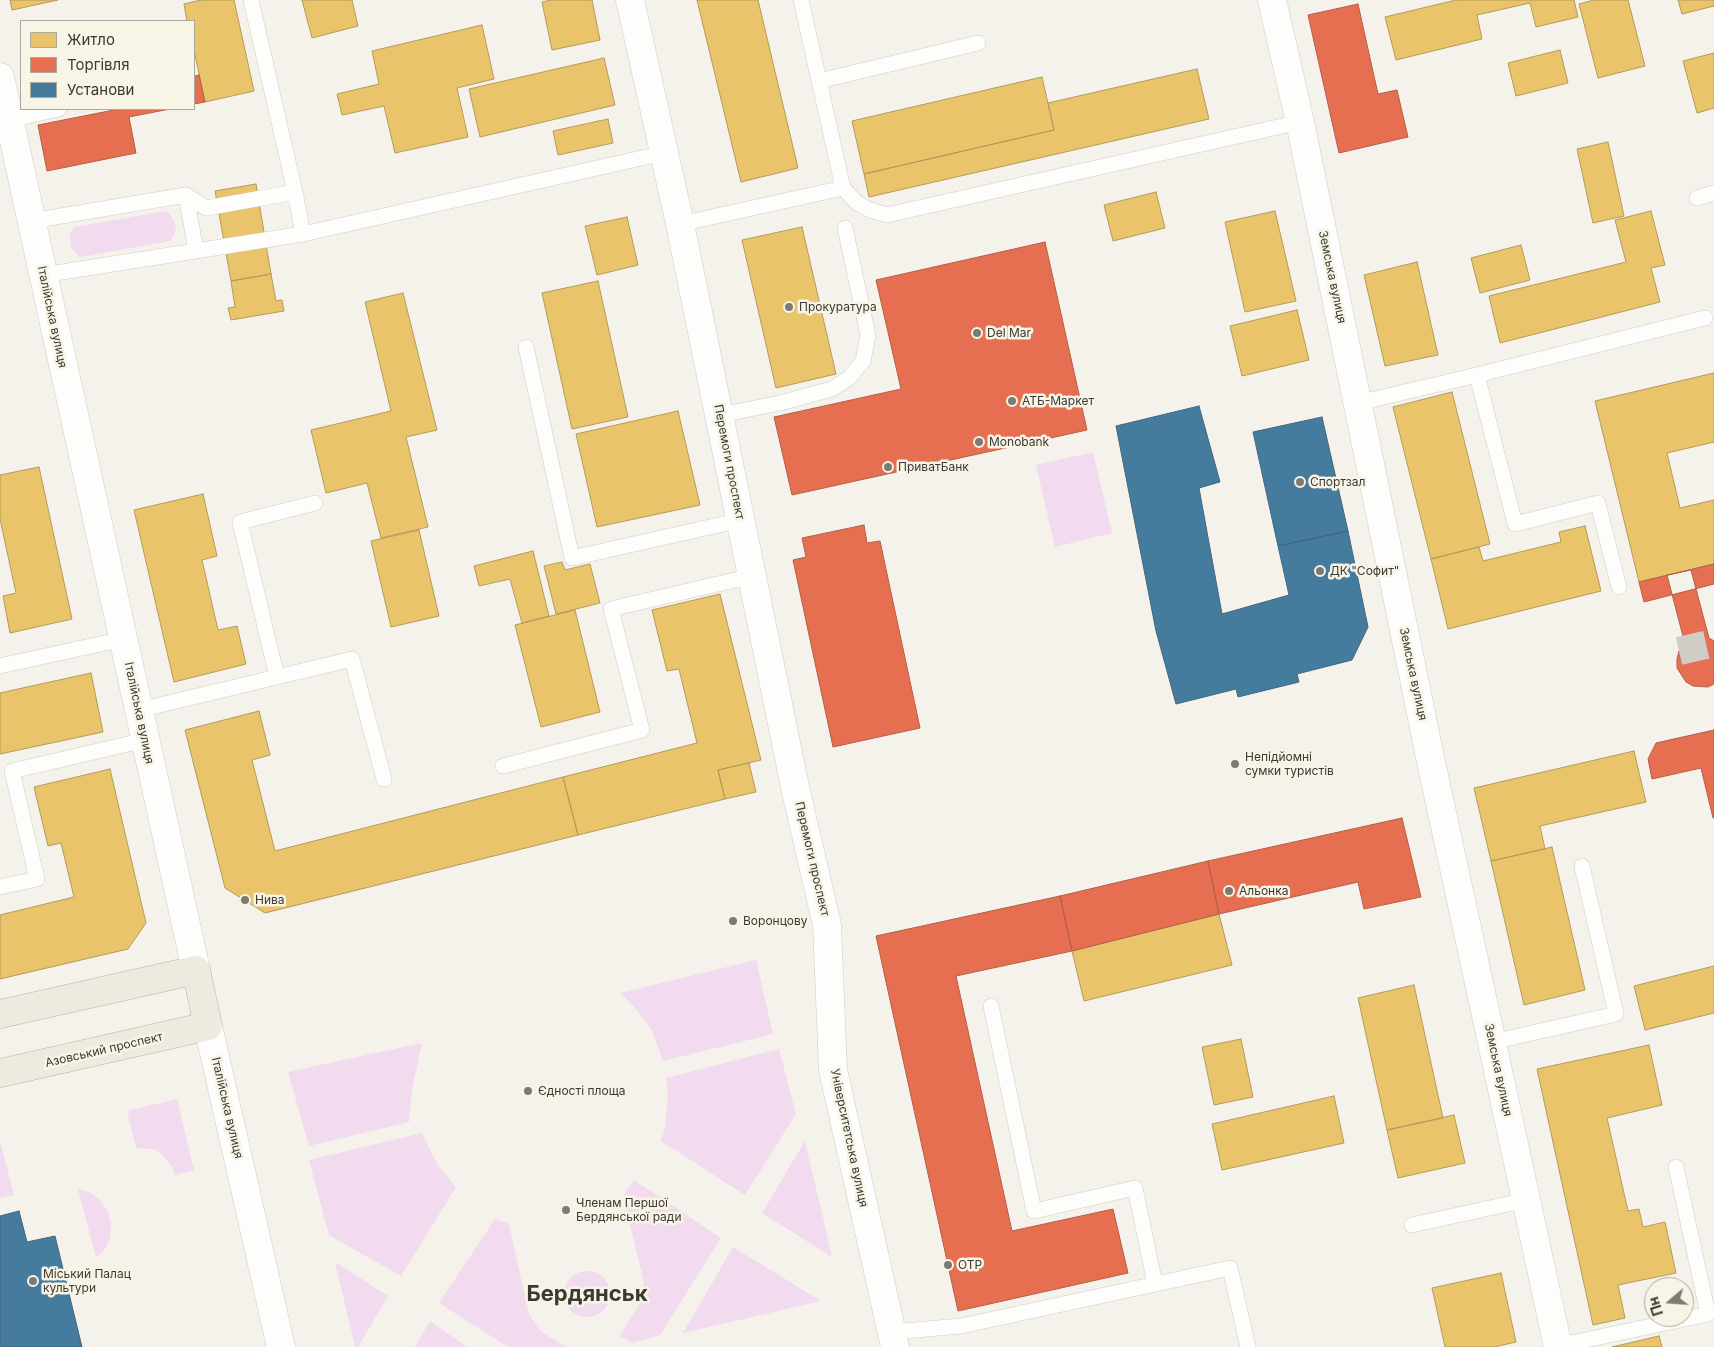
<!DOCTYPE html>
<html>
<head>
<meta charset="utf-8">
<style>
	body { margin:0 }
	#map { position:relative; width:1714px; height:1347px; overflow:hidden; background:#f4f2ea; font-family:Inter,sans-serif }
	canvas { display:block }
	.legend { position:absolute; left:20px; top:20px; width:175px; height:90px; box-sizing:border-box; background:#f8f4e6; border:1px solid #aca99e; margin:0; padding:6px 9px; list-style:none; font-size:15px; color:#3a3933 }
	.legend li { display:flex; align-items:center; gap:10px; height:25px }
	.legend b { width:25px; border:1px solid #aca99e }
	.north { position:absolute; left:1644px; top:1277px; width:50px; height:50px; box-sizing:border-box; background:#f8f4e6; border:1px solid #aca99e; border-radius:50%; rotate:252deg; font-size:14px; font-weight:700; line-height:20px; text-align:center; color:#3a3933 }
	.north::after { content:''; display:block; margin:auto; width:18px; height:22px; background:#7b7a73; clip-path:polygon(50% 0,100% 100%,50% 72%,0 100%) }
</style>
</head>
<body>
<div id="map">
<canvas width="1714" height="1347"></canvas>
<ul class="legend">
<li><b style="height:14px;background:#e9c46a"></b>Житло</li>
<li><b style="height:14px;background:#e76f51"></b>Торгівля</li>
<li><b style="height:14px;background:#457b9d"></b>Установи</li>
</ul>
<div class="north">Пн</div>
</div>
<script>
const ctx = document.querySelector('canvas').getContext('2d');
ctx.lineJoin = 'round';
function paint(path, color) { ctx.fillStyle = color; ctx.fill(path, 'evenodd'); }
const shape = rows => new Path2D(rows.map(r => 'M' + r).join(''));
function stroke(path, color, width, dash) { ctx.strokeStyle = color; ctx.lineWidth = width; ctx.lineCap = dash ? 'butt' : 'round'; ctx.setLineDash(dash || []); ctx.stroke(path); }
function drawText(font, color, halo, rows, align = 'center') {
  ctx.font = font + ' Inter,sans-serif'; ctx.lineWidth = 5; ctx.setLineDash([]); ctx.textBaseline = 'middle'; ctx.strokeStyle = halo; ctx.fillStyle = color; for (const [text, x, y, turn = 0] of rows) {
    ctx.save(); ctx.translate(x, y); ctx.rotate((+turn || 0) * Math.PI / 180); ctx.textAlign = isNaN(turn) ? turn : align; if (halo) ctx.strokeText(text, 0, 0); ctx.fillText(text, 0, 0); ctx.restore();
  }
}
const green = shape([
	[165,211,170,214,176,225,175,234,170,241,80,257,71,248,70,234,75,227],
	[1093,452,1112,533,1055,547,1036,465],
	[756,960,773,1034,663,1061,652,1030,636,1009,620,993],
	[422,1043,412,1089,409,1122,309,1146,288,1072],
	[779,1049,796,1114,745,1195,661,1141,665,1128,668,1097,666,1078],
	[177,1099,194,1170,175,1175,172,1166,160,1153,153,1149,136,1148,127,1111],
	[422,1133,437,1164,456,1187,401,1276,329,1235,309,1160],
	[0,1141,14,1195,0,1198],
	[805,1141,832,1257,762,1213],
	[634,1180,721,1238,660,1335,632,1343,620,1336,640,1303,644,1282,623,1196],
	[78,1189,91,1193,101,1201,108,1212,111,1225,110,1237,105,1249,96,1258],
	[495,1219,509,1224,529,1314,540,1331,566,1347,508,1347,439,1303],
	[733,1247,821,1301,683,1333],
	[335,1262,388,1296,358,1347,355,1347],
	'564 1294a23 23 0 1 1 46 0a23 23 0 1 1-46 0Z',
	[430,1321,467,1347,415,1347]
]);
const homes = shape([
	[10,0,58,0,12,10,10,0],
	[201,0,234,0,254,91,205,102,194,50,194,21,187,21,184,4,201,0],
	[302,0,352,0,358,26,312,38,302,0],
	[551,0,592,0,600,40,552,50,542,2,551,0],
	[697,0,758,0,798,168,741,182,697,0],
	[1456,0,1574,0,1578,17,1536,27,1530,3,1477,15,1482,39,1396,60,1385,17,1456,0],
	[1594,0,1628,0,1645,66,1598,78,1579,4,1594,0],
	[1678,0,1714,0,1714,6,1682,14,1678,0],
	[482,25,494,79,457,88,468,137,395,153,384,106,342,115,337,94,379,84,372,51,482,25],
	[1560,50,1568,83,1516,96,1508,63,1560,50],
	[1714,53,1714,108,1697,113,1683,61,1714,53],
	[604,58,615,105,480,137,469,89,604,58],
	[1197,69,1209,119,869,197,864,174,1054,130,1048,103,1197,69],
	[1042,77,1054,130,864,174,852,121,1042,77],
	[608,119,613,143,558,155,553,131,608,119],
	[1608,142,1624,216,1593,223,1577,149,1608,142],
	[256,184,271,274,231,281,215,191,256,184],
	[1156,192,1165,228,1113,241,1104,205,1156,192],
	[1275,211,1296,301,1245,312,1225,222,1275,211],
	[1651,211,1665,265,1651,268,1660,302,1500,343,1489,296,1626,262,1615,220,1651,211],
	[627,217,638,265,597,275,585,226,627,217],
	[802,227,836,374,776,388,742,240,802,227],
	[1521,245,1530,280,1480,293,1471,258,1521,245],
	[1417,262,1438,355,1385,366,1364,275,1417,262],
	[271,274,276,301,282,300,284,311,231,320,228,308,235,307,231,281,271,274],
	[598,281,628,417,572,429,542,293,598,281],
	[403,293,437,430,406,437,428,527,381,538,367,483,326,493,311,430,391,411,365,302,403,293],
	[1297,310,1309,360,1242,376,1230,326,1297,310],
	[1714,373,1714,442,1667,453,1680,508,1714,500,1714,564,1639,582,1595,401,1714,373],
	[1452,392,1490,544,1431,559,1393,407,1452,392],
	[678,411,700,505,597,527,576,434,678,411],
	[39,467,72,619,10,633,3,596,16,593,0,519,0,475,39,467],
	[203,494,217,556,202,560,218,630,237,626,246,664,174,682,134,510,203,494],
	[1585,526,1601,591,1448,629,1431,559,1479,547,1483,561,1561,542,1559,532,1585,526],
	[419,530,439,616,391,627,371,541,419,530],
	[533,551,549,616,522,623,510,579,479,586,474,566,533,551],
	[562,562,565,570,590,564,600,603,556,614,544,566,562,562],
	[720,594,761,760,718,770,725,799,578,835,563,777,697,743,679,669,667,671,652,610,720,594],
	[575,610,600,712,541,727,515,625,575,610],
	[91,673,103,732,0,754,0,693,91,673],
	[259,711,270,755,252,760,275,851,563,777,578,835,265,913,225,888,185,730,259,711],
	[1634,751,1646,802,1540,826,1545,849,1491,861,1474,788,1634,751],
	[749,763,756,792,725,799,718,770,749,763],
	[110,769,146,923,128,949,0,979,0,915,74,897,61,843,48,846,34,787,110,769],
	[1552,847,1585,990,1524,1005,1491,861,1552,847],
	[1219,914,1232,965,1084,1001,1072,951,1219,914],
	[1714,966,1714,1013,1645,1030,1634,986,1714,966],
	[1414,985,1443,1118,1387,1130,1358,998,1414,985],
	[1241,1039,1253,1097,1214,1105,1202,1047,1241,1039],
	[1649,1045,1662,1105,1607,1118,1628,1211,1639,1209,1643,1227,1665,1222,1676,1273,1618,1285,1625,1318,1593,1325,1537,1069,1649,1045],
	[1334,1096,1344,1143,1222,1170,1212,1124,1334,1096],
	[1454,1115,1465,1163,1398,1178,1387,1130,1454,1115],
	[1501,1273,1516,1342,1494,1347,1445,1347,1432,1288,1501,1273],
	[1659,1336,1662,1347,1612,1347,1659,1336]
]);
const shops = shape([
	[1358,4,1378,94,1397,90,1408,137,1339,153,1308,15,1358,4],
	[199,75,205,102,194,104,194,76,199,75],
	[114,109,170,109,129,117,136,153,47,171,38,125,114,110,114,109],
	[1045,242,1087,430,792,495,774,417,901,389,876,280,1045,242],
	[864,525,867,543,880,541,920,728,833,747,793,560,806,557,802,538,864,525],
	[1714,564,1714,584,1644,602,1639,582,1714,564],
	[1691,570,1709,638,1714,641,1714,684,1708,687,1693,686,1686,682,1677,668,1677,659,1679,651,1685,644,1667,575,1691,570],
	[1714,730,1714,818,1713,818,1701,768,1652,779,1648,759,1656,743,1714,730],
	[1402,818,1421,897,1364,909,1358,882,1219,914,1208,861,1402,818],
	[1208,861,1219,914,1072,951,1060,896,1208,861],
	[1060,896,1072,951,956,976,1012,1231,1113,1209,1128,1273,958,1311,876,936,1060,896]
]);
const public = shape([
	[1199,406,1220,482,1199,488,1222,614,1289,595,1278,546,1348,531,1368,627,1352,660,1297,674,1299,682,1238,697,1236,689,1176,704,1156,631,1116,426,1199,406],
	[1322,417,1348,531,1278,546,1253,432,1322,417],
	[19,1211,27,1242,55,1236,82,1347,0,1347,0,1216,19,1211]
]);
const streetTunnel = shape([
	[1679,651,1714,643]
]);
const lane = shape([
	[251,0,295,192],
	[801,0,843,188],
	[819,81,978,43],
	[9,120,59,109],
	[186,195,196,251],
	[1697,198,1714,193],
	[31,221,186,195,206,208,295,192,303,234],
	[680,224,843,188,857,203,870,210,887,215,1300,122],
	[43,275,303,234,664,153],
	[526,347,572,558,741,520],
	[1477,375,1705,318],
	[1358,403,1477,375,1515,524,1598,503,1619,587],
	[720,415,780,403,832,389,849,378,863,361,868,335,845,228],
	[0,666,123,639],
	[277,677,240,522,315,503],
	[139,710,352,659,384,779],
	[503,766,642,730,611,609,752,576],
	[0,887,37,879,12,771,145,740],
	[991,1006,1034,1211,1135,1188,1155,1284],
	[1492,1042,1616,1014,1582,866],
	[1412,1225,1526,1200],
	[892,1332,961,1326,1230,1268,1248,1347],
	[1557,1346,1708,1314,1676,1167]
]);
const street = shape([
	[1272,0,1300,122,1431,762,1558,1347]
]);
const secondary = shape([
	[630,0,680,224,795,787,827,925,833,1070,895,1347],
	[0,77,196,970],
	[208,1026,281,1347]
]);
const primary = shape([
	[0,1014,196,970,208,1026,0,1073]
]);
const markers = [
	[789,307,5,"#7b7a73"],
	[977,333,5,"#7b7a73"],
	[1012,401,5,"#7b7a73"],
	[979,442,5,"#7b7a73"],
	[888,467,5,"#7b7a73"],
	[1300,482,5,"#7b7a73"],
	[1320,571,5,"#7b7a73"],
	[1235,764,5,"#7b7a73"],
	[1229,891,5,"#7b7a73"],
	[245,900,5,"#7b7a73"],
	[733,921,5,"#7b7a73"],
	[528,1091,5,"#7b7a73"],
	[566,1210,5,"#7b7a73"],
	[948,1265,5,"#7b7a73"],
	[33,1281,5,"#7b7a73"]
];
const streetNames = [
	["Земська вулиця",1332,277,78],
	["Італійська вулиця",52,317,78],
	["Перемоги проспект",729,462,79],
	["Земська вулиця",1413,674,78],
	["Італійська вулиця",139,713,78],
	["Перемоги проспект",812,859,77],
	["Азовський проспект",104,1050,-13],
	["Земська вулиця",1498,1070,78],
	["Італійська вулиця",227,1108,77],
	["Університетська вулиця",849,1138,78]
];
const poiNames = [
	["Прокуратура",799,307],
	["Del Mar",987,333],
	["АТБ-Маркет",1022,401],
	["Monobank",989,442],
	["ПриватБанк",898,467],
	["Спортзал",1310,482],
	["ДК \"Софит\"",1330,571],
	["Непідйомні",1245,757],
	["сумки туристів",1245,771],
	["Альонка",1239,891],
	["Нива",255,900],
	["Воронцову",743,921],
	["Єдності площа",538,1091],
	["Членам Першої",576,1203],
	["Бердянської ради",576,1217],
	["OTP",958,1265],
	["Міський Палац",43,1274],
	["культури",43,1288]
];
const townNames = [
	["Бердянськ",587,1294]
];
paint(green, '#f2daef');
paint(homes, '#e9c46a');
stroke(homes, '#b49a5a', 1);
paint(shops, '#e76f51');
stroke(shops, '#b35f48', 1);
paint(public, '#457b9d');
stroke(public, '#42677d', 1);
stroke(streetTunnel, '#cfcdc5', 28, [28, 14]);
stroke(lane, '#cfcdc7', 16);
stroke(street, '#cfcdc7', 29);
stroke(secondary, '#cfcdc7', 29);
stroke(primary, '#b8b29c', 29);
stroke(lane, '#fdfdfc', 15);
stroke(street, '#fdfdfc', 28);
stroke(secondary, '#fdfdfc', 28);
stroke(primary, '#eeeadf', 28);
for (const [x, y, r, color] of markers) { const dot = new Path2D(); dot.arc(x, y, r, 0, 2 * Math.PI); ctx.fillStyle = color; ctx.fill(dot); stroke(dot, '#f8f4e6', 2); }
drawText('12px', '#3a3933', '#f8f4e6', streetNames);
drawText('12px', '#3a3933', '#f8f4e6', poiNames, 'left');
drawText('bold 22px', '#3a3933', '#f8f4e6', townNames);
</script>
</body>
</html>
